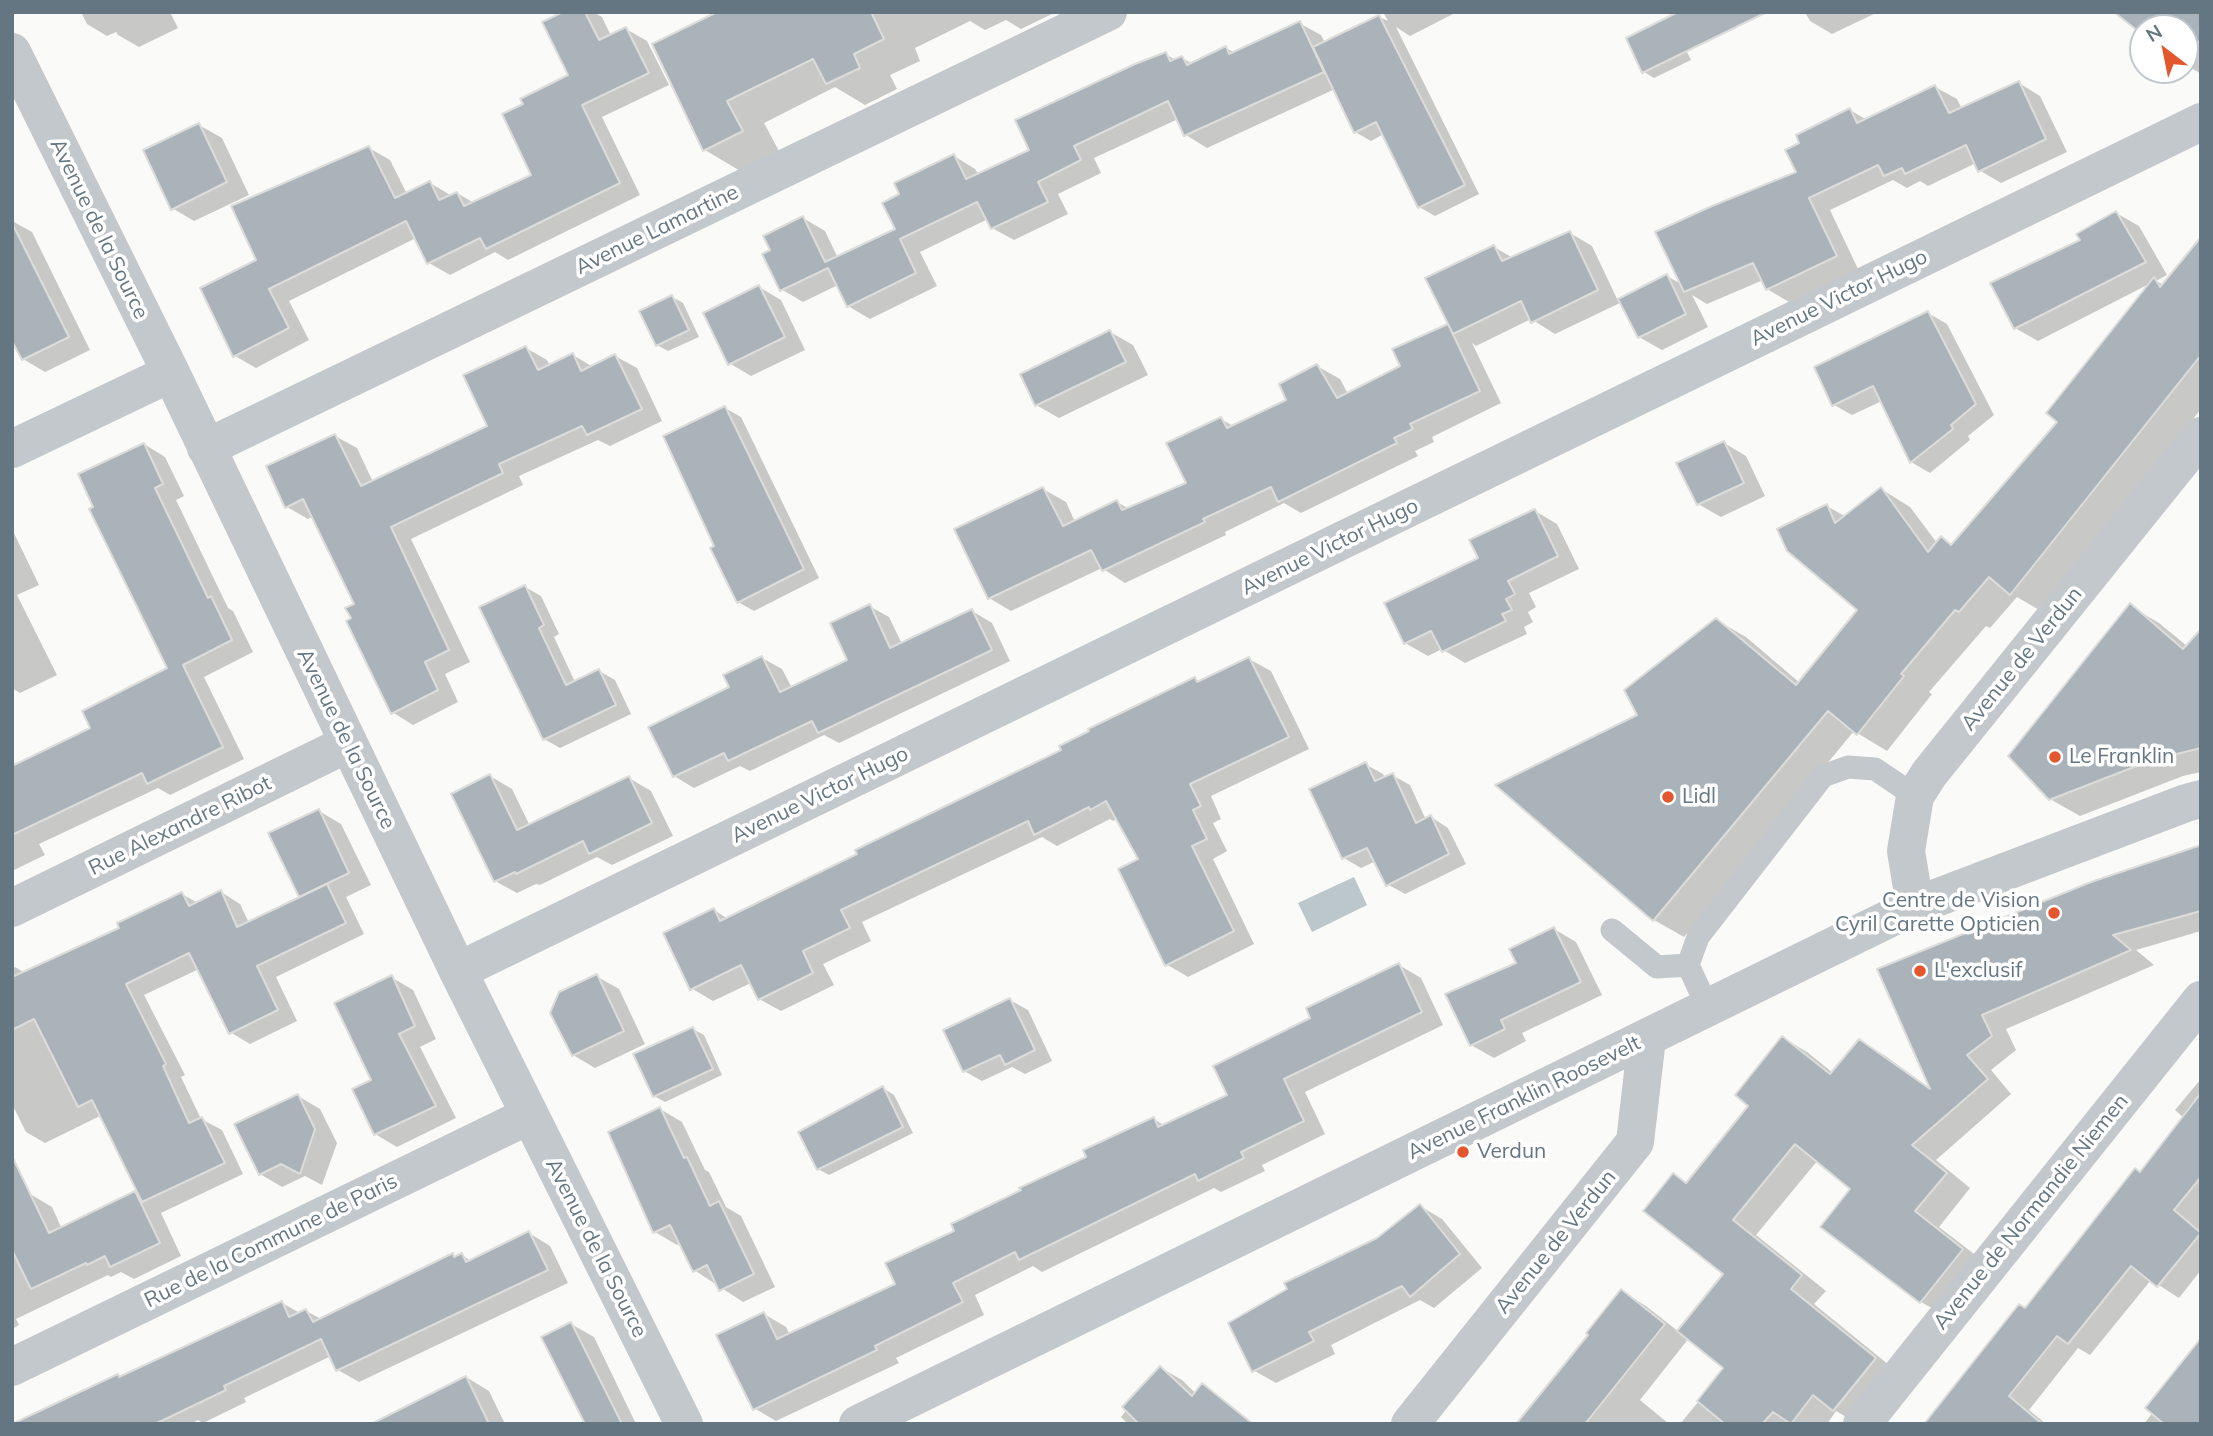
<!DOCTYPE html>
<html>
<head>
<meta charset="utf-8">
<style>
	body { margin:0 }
	#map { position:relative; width:2213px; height:1436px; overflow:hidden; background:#fafaf8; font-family:Mulish,sans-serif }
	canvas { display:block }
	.frame { position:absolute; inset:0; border:14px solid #657683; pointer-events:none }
	.north { position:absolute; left:2129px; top:14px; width:70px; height:70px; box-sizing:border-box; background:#fff; border:2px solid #c1c8cd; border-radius:50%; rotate:328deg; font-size:19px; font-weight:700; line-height:28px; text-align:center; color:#657683 }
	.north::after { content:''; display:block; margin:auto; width:24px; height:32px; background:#e4572e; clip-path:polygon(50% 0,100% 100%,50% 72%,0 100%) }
</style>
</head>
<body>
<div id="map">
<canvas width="2213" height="1436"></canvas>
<div class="frame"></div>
<div class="north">N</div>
</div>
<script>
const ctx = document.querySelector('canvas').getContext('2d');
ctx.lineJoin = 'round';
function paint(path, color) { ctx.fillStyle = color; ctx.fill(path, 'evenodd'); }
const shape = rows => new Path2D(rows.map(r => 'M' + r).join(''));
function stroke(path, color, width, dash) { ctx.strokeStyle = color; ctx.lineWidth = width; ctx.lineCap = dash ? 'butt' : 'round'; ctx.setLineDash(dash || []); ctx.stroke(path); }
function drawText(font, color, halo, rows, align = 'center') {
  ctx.font = font + ' Mulish,sans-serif'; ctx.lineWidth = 7; ctx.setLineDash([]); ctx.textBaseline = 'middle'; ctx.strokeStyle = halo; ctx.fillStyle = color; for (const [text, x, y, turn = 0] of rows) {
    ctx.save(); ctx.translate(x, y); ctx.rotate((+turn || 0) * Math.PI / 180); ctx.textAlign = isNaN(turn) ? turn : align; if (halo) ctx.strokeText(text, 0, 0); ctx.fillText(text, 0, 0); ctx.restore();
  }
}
const water = shape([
	[1354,877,1367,905,1312,932,1298,903]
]);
const shadow = shape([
	[81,12,176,12,171,14,178,28,139,47,118,35,116,32,107,36,87,24],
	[566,12,593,12,602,17,611,36,626,29,647,41,669,85,602,117,640,195,508,260,495,252,450,275,429,263,416,238,289,301,309,340,256,368,235,356,259,261,369,148,390,160,407,194,430,183,452,196,457,193,474,203,533,175,526,105,570,76],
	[733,12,1053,12,1054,13,1021,29,1006,20,985,30,970,21,915,48,920,61,890,75,897,89,865,105,835,87,764,123,780,153,742,172,705,150],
	[1383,12,1457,12,1410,36,1396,27,1479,194,1435,216,1419,207,1384,134,1371,141,1355,132,1335,89,1207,148,1186,135,1178,119,1094,158,1101,173,1058,194,1068,214,1014,240,992,228,988,219,920,252,937,286,870,319,848,306,838,285,803,302,781,289,772,250,803,218,825,231,838,258,897,230,901,195,954,156,975,169,979,175,1032,151,1165,54,1176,60,1182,58,1193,64,1226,48,1235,53,1299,23,1321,35,1325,43,1379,17,1388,21],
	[1318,66,1327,71,1327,75,1316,69],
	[1805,12,1878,12,1832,34,1810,21],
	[2119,12,2201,12,2201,74,2185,64,2185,28,2143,28,2143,31],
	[1677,32,1691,60,1654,78,1644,72],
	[2019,83,2040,96,2067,152,2001,183,1979,170,1976,163,1928,186,1920,181,1907,188,1893,180,1830,210,1858,269,1789,302,1767,289,1763,280,1707,304,1692,295,1708,327,1662,350,1639,337,1622,302,1555,334,1531,319,1476,346,1472,343,1501,403,1432,437,1434,442,1415,451,1418,456,1301,513,1284,503,1225,532,1226,535,1125,583,1102,568,1011,611,989,598,1043,489,1066,502,1075,522,1117,502,1129,509,1188,484,1221,419,1235,427,1289,401,1317,366,1340,379,1348,394,1403,367,1447,326,1452,329,1494,247,1513,258,1570,233,1592,246,1618,301,1667,276,1683,285,1799,173,1850,110,1867,120,1935,87,1957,99,1962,109],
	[199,125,222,138,249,195,194,221,172,208],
	[2116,213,2139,226,2167,275,2156,281,2164,285,2201,240,2201,409,2041,611,2017,597,1990,628,1986,626,1929,692,1932,694,1887,751,1854,731,1684,937,1654,920,1639,716,1716,620,1746,637,1800,683,1860,610,1827,506,1846,517,1881,489,1910,507,1937,543,1941,539,1954,546,2059,421,2153,282,2038,341,2015,328,2082,241],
	[12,221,32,232,90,350,45,372,23,359,12,337],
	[759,287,781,300,805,350,751,376,729,363],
	[672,297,683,303,699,337,668,351,657,345],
	[1928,313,1947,324,1994,415,1968,436,1970,440,1930,473,1911,462,1882,401,1852,415,1834,405],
	[1110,332,1133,345,1148,375,1059,418,1036,405],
	[526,348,547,360,550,366,573,355,593,367,615,356,637,368,662,421,610,446,598,440,519,476,523,485,411,539,470,662,445,674,458,702,413,725,392,712,353,619,356,605,314,516,308,519,287,507,335,436,357,448,373,482,489,426],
	[725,408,741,417,819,578,754,611,738,602,716,547],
	[1724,443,1746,456,1765,496,1721,517,1698,504],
	[144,444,165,457,184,496,176,500,228,608,233,611,253,652,204,677,244,759,170,795,158,788,39,844,45,855,12,871,12,783,93,729,169,669],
	[1535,511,1557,524,1579,569,1529,593,1536,607,1528,612,1533,622,1524,627,1527,634,1465,663,1442,649,1428,656,1405,643,1480,559],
	[12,529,39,585,17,595,57,675,20,693,12,688],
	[525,587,541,596,559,634,554,637,575,682,599,671,615,680,631,714,560,748,544,739],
	[869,606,889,617,902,644,972,611,992,623,1010,661,839,743,824,735,750,771,740,766,694,788,674,776,731,688,762,658,782,669,792,688,850,661],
	[2130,606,2159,623,2187,646,2201,632,2201,772,2183,776,2080,816,2050,799],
	[1249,659,1271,671,1309,749,1211,796,1221,819,1213,823,1227,851,1213,859,1254,944,1188,977,1166,964,1140,859,1118,818,1113,821,1110,819,1057,846,1042,837,862,922,871,941,823,964,834,985,781,1011,759,999,751,983,713,1001,691,988,714,910,728,919,1063,751,1195,679,1200,682],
	[1365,764,1383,774,1385,778,1392,775,1410,785,1426,820,1431,817,1448,828,1466,864,1405,894,1387,884,1376,861,1361,868,1344,858],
	[490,776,512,789,530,826,629,778,651,791,673,836,612,865,597,857,540,885,536,884,517,893,495,881],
	[319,811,341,824,371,885,346,897,364,934,276,977,297,1021,250,1044,230,1032,199,969,144,995,185,1075,181,1077,201,1119,222,1130,243,1174,161,1213,181,1256,134,1279,121,1272,111,1277,108,1275,16,1319,19,1325,12,1329,12,1203,30,1194,52,1207,62,1229,135,1193,141,1196,102,1115,45,1143,26,1132,12,1104,12,969,15,967,25,973,121,929,182,894,198,903,221,892,240,904,249,923,303,897,300,896],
	[2201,847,2201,931,2136,950,2154,965,2006,1029,2016,1050,1991,1070,2011,1094,1936,1160,1970,1188,1939,1227,1987,1264,1946,1316,1921,1302,1822,1226,1853,1188,1818,1160,1756,1235,1826,1291,1814,1304,1900,1374,1858,1424,1836,1411,1827,1424,1680,1424,1726,1368,1689,1338,1640,1400,1669,1424,1524,1424,1621,1291,1646,1306,1679,1332,1725,1274,1673,1175,1688,1184,1751,1106,1783,1038,1807,1052,1833,1073,1859,1041,1884,1055,1931,1089,1879,970],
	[1554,929,1576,942,1602,995,1522,1033,1526,1041,1494,1058,1471,1045,1518,964],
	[1399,965,1421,978,1443,1025,1305,1092,1325,1134,1262,1165,1265,1171,1221,1192,1214,1188,1042,1272,1033,1266,975,1295,984,1315,896,1358,899,1363,776,1421,754,1408,764,1314,786,1327,790,1335,897,1284,956,1231,1154,1119,1165,1126,1229,1095,1313,1018],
	[596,976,619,989,645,1044,595,1068,573,1055],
	[391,977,413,990,436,1039,420,1047,456,1118,397,1147,375,1134,373,1081],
	[1010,1000,1028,1010,1052,1061,1025,1074,1012,1067,982,1081,964,1071],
	[693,1029,704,1035,722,1075,665,1102,654,1096],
	[2201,1079,2201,1270,2179,1298,2151,1280,2090,1355,2078,1348,2029,1410,2046,1424,1926,1424,2141,1174,2184,1118,2175,1110],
	[883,1088,894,1095,913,1133,829,1175,818,1169],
	[298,1096,320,1109,337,1143,322,1185,305,1176,282,1187,260,1174],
	[660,1109,682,1122,705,1170,709,1172,726,1207,741,1216,775,1287,743,1302,694,1270,680,1243,677,1245,655,1232],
	[1420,1206,1442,1219,1482,1268,1434,1308,1420,1300,1331,1345,1335,1354,1276,1383,1253,1370,1378,1239],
	[529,1233,550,1246,568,1283,359,1382,338,1370,331,1356,244,1398,246,1402,203,1423,198,1420,190,1424,46,1424,117,1376,121,1378,282,1303,300,1313,306,1311,321,1319,452,1255,457,1258,462,1255,471,1261],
	[571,1324,594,1337,636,1424,578,1424,585,1420],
	[1161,1368,1182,1380,1227,1424,1128,1424,1121,1417],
	[466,1377,489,1391,505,1424,395,1424],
	[2153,1412,2201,1424,2144,1424]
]);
const building = shape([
	[563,12,585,12,599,40,626,27,649,73,582,105,620,183,486,249,480,238,427,264,406,221,269,289,289,328,233,357,200,288,256,260,231,206,369,146,395,198,430,181,439,200,457,192,464,206,531,175,502,114,523,104,520,99,568,75,542,22,563,12],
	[717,12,871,12,884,39,854,54,860,68,826,84,813,59,727,101,743,131,703,151,652,44,717,12],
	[1678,12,1767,12,1642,73,1626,38,1678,12],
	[2114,12,2201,12,2201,39,2185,60,2185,28,2143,28,2143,35,2114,12],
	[1379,15,1465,185,1418,208,1376,122,1354,133,1313,47,1379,15],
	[1300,21,1324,72,1184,136,1168,101,1074,146,1081,160,1038,182,1048,202,991,229,977,202,900,239,916,273,847,307,828,268,780,291,762,254,770,250,763,236,803,216,825,262,895,229,882,203,899,194,894,183,954,154,966,179,1029,150,1015,120,1135,64,1166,52,1170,61,1182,56,1187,65,1226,46,1229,54,1300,21],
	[2019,81,2046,139,1978,172,1966,145,1905,174,1902,168,1884,176,1878,165,1809,198,1837,256,1766,290,1753,263,1684,292,1655,232,1712,206,1796,172,1785,150,1799,143,1796,135,1850,108,1857,123,1935,85,1949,113,2019,81],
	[199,123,227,182,171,210,143,150,199,123],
	[2116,211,2146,262,2014,329,1990,283,2080,240,2076,234,2116,211],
	[12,223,69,337,22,360,12,341,12,223],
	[1570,231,1598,290,1531,323,1521,301,1453,334,1425,278,1494,245,1502,261,1570,231],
	[2201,237,2201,355,2010,595,1989,577,1959,612,1955,610,1901,674,1904,676,1857,735,1828,711,1653,921,1495,785,1637,715,1624,690,1716,618,1796,685,1857,610,1787,551,1777,529,1827,504,1835,523,1881,487,1928,552,1941,536,1951,545,2057,422,2046,413,2154,277,2160,287,2201,237],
	[1667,274,1686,314,1638,338,1618,299,1667,274],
	[759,285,785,337,728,365,703,313,759,285],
	[672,295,689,330,656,346,639,311,672,295],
	[1928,311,1976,404,1951,425,1953,429,1910,463,1873,386,1832,406,1814,367,1928,311],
	[1448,324,1480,391,1410,424,1413,429,1394,438,1397,443,1278,502,1271,487,1203,519,1205,522,1102,571,1091,550,988,599,954,529,1043,487,1063,526,1117,500,1122,510,1186,483,1166,443,1221,417,1227,428,1286,400,1279,384,1317,364,1337,398,1400,366,1392,349,1448,324],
	[1110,330,1126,362,1035,406,1020,374,1110,330],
	[526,346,538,370,573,353,581,371,615,354,642,409,587,435,582,426,499,464,503,473,391,527,449,650,425,662,438,690,391,714,346,621,351,618,345,608,354,604,303,499,285,508,266,466,335,434,361,486,487,426,463,375,526,346],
	[725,406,804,569,737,603,710,548,714,546,663,436,725,406],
	[1724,441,1744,483,1697,505,1676,463,1724,441],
	[144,443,163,484,155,488,208,598,211,596,232,640,183,665,223,747,147,784,142,773,12,835,12,766,90,728,82,711,167,668,89,509,93,507,78,474,144,443],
	[1535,509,1558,556,1508,581,1515,594,1506,599,1512,610,1502,614,1506,621,1442,652,1431,631,1404,644,1384,603,1478,558,1469,540,1535,509],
	[525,585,544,625,539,628,566,685,599,669,616,705,543,740,479,607,525,585],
	[2130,603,2183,649,2201,629,2201,748,2152,760,2049,800,2008,756,2130,603],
	[870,604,890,648,972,609,992,650,818,733,812,721,728,761,724,753,673,777,648,727,729,687,723,675,762,656,780,692,847,660,830,623,870,604],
	[1249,657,1289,737,1190,784,1201,806,1193,810,1207,839,1192,846,1234,931,1165,966,1118,869,1138,859,1106,801,1090,810,1089,807,1034,835,1028,821,841,910,850,928,803,951,813,973,758,1000,741,965,690,990,663,933,714,908,720,921,857,854,855,850,1061,750,1059,746,1089,731,1088,729,1195,677,1197,682,1249,657],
	[1366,762,1375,781,1393,773,1416,823,1431,815,1449,854,1386,886,1367,848,1342,859,1309,789,1366,762],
	[490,774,517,830,629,776,652,823,589,854,583,841,516,874,515,872,494,882,451,794,490,774],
	[319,809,349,873,299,897,268,833,319,809],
	[2201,845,2201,911,2113,935,2131,950,1982,1015,1992,1036,1967,1055,1988,1079,1912,1145,1947,1173,1915,1211,1963,1249,1920,1303,1820,1227,1850,1189,1795,1144,1733,1220,1802,1275,1791,1289,1876,1358,1833,1411,1813,1395,1791,1424,1773,1412,1762,1424,1725,1424,1697,1401,1723,1368,1677,1331,1723,1274,1643,1211,1673,1173,1686,1183,1748,1106,1735,1095,1782,1036,1830,1074,1859,1039,1930,1089,1877,969,2091,882,2201,845],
	[327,884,346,923,257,966,278,1010,229,1034,189,953,126,984,166,1064,163,1066,189,1123,202,1117,225,1163,142,1202,92,1100,78,1107,34,1019,12,1030,12,977,119,928,117,923,182,892,189,906,221,890,237,927,327,884],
	[1554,927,1581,982,1501,1020,1505,1029,1470,1046,1445,994,1516,963,1509,949,1554,927],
	[1399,963,1422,1012,1284,1079,1304,1121,1241,1152,1244,1158,1198,1181,1195,1174,1019,1260,1015,1252,953,1283,963,1302,875,1346,877,1350,753,1410,716,1335,764,1312,777,1339,895,1284,885,1263,954,1231,951,1224,1021,1190,1019,1188,1086,1157,1083,1150,1154,1117,1158,1127,1227,1095,1213,1066,1310,1018,1306,1008,1399,963],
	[597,974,624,1031,572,1056,550,1013,559,992,597,974],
	[392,975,415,1026,399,1034,436,1106,374,1135,352,1089,371,1080,334,1003,392,975],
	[1010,998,1035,1050,1005,1065,1000,1055,963,1072,943,1030,1010,998],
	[693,1027,713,1069,653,1097,633,1054,693,1027],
	[883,1086,903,1127,817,1170,798,1132,883,1086],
	[2201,1093,2201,1177,2174,1210,2201,1233,2157,1287,2131,1266,2068,1344,2057,1336,2009,1396,2042,1424,1924,1424,2019,1304,2025,1308,2135,1168,2140,1172,2201,1093],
	[298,1094,315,1129,300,1174,281,1164,259,1175,234,1124,298,1094],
	[660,1107,684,1158,687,1157,710,1206,719,1201,754,1274,719,1291,707,1265,693,1272,670,1225,653,1233,608,1132,660,1107],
	[12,1156,49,1233,135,1191,160,1243,110,1267,105,1256,87,1265,86,1263,31,1289,12,1250,12,1156],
	[1420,1204,1460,1254,1410,1297,1402,1286,1309,1332,1314,1341,1252,1372,1228,1323,1287,1289,1284,1283,1377,1238,1420,1204],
	[529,1231,548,1270,336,1371,321,1339,224,1386,226,1390,155,1424,12,1424,118,1374,119,1377,282,1301,289,1317,306,1309,313,1322,453,1253,454,1257,462,1253,466,1262,529,1231],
	[1621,1289,1665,1324,1585,1424,1516,1424,1588,1335,1586,1333,1621,1289],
	[571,1322,622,1424,585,1424,541,1337,571,1322],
	[2201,1338,2201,1424,2164,1424,2145,1408,2201,1338],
	[1160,1366,1192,1396,1202,1383,1253,1424,1139,1424,1122,1407,1160,1366],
	[466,1376,489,1424,371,1424,466,1376]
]);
const service = shape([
	[1612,930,1657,967,1688,965],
	[1708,1008,1688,965,1698,937,1823,776,1848,767,1875,769,1915,796]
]);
const minor = shape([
	[12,52,171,373,458,971,684,1424],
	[206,448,1108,12],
	[12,449,171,373],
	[12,908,347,744],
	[458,971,2201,122],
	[12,1367,530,1115],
	[1862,1424,2201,1000]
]);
const tertiary = shape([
	[1915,906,1906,851,1915,796,1929,774,2201,436],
	[858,1424,1915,906,2186,803,2201,799],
	[1410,1424,1635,1142,1647,1038]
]);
const markers = [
	[2055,757,7,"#e4572e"],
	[1668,797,7,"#e4572e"],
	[2054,913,7,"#e4572e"],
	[1920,971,7,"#e4572e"],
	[1463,1152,7,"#e4572e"]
];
const streetNames = [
	["Avenue de la Source",99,229,64],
	["Avenue Lamartine",657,230,-26],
	["Avenue Victor Hugo",1839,298,-26],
	["Avenue Victor Hugo",1330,547,-26],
	["Avenue de Verdun",2022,659,-51],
	["Avenue de la Source",346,739,64],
	["Avenue Victor Hugo",820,795,-26],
	["Rue Alexandre Ribot",180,826,-26],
	["Avenue Franklin Roosevelt",1524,1098,-26],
	["Avenue de Normandie Niemen",2031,1212,-51],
	["Rue de la Commune de Paris",271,1241,-26],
	["Avenue de Verdun",1556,1242,-51],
	["Avenue de la Source",596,1248,63]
];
const poiNames = [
	["Le Franklin",2069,757],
	["Lidl",1682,797],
	["Centre de Vision",2040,901,"right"],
	["Cyril Carette Opticien",2040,925,"right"],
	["L'exclusif",1934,971],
	["Verdun",1477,1152]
];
paint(water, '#bbc7cb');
paint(shadow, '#0003');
paint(building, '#aab3b9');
stroke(building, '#dcdcda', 2);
stroke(service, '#c3c8cc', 23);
stroke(minor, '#c3c8cc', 38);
stroke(tertiary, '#c3c8cc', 38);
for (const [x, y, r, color] of markers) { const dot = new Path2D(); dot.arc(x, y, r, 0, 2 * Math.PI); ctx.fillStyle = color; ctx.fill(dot); stroke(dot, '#fff', 2.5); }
drawText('21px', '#657683', '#fff', streetNames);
drawText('21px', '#657683', '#fff', poiNames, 'left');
</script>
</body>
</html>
